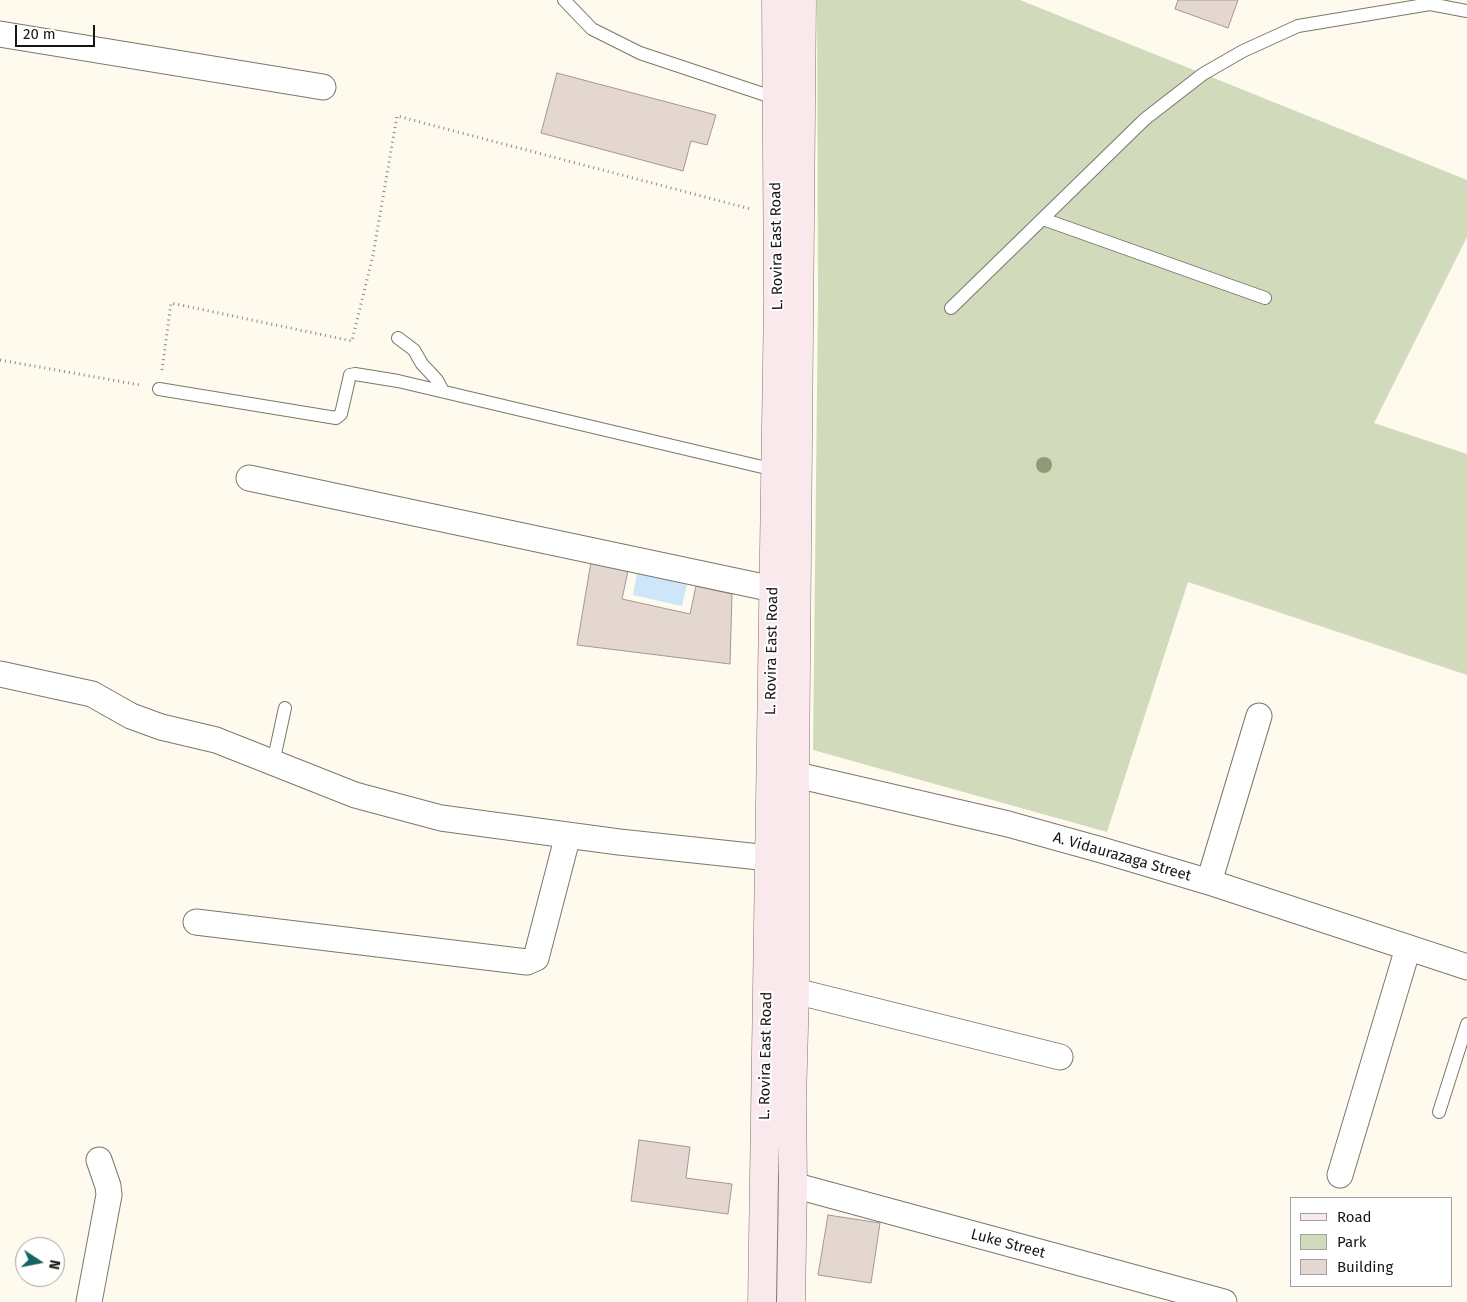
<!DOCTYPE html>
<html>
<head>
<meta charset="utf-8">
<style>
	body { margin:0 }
	#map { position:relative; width:1467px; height:1302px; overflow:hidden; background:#fefaed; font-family:"Fira Sans",sans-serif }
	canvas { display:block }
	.legend { position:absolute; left:1290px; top:1197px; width:162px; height:90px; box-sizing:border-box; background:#fff; border:1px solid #a2a1a0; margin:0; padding:6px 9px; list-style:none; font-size:15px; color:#171511 }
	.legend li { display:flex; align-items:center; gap:10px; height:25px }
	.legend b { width:25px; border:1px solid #a2a1a0 }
	.north { position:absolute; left:15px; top:1237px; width:50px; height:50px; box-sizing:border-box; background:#fff; border:1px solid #a2a1a0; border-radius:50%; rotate:101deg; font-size:14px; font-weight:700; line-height:20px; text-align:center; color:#171511 }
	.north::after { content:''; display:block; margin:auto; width:18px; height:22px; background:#156565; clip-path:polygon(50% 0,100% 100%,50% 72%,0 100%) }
	.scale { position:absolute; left:15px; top:25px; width:80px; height:22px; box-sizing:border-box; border:2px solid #171511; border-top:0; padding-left:6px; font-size:15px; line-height:18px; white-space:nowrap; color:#171511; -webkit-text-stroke:4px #fff; paint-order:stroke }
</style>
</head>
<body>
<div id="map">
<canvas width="1467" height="1302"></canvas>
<ul class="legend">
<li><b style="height:6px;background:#fae9ec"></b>Road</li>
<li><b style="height:14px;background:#d2dabc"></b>Park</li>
<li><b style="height:14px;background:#e4d6d1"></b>Building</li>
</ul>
<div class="north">N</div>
<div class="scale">20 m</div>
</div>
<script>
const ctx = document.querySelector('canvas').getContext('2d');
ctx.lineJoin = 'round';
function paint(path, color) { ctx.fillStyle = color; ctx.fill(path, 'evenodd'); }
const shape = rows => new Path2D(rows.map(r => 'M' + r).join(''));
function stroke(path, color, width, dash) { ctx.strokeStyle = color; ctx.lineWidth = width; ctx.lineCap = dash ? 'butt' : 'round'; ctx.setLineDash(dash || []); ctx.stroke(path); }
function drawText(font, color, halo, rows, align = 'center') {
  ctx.font = font + ' "Fira Sans",sans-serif'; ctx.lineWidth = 4; ctx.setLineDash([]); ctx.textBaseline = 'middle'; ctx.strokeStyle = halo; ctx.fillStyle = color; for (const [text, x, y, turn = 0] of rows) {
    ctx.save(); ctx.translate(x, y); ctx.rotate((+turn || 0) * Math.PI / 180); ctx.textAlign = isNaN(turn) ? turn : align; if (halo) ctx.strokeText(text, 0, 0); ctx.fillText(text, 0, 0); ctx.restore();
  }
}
const green = shape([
	[817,0,1020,0,1467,180,1467,237,1374,423,1467,454,1467,675,1188,582,1107,832,813,750,818,300]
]);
const water = shape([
	[637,573,687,584,682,606,633,595]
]);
const building = shape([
	[1178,0,1238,0,1228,28,1175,9,1178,0],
	[557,73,716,115,707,145,691,141,683,171,541,133,557,73],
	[591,562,628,571,622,599,690,614,696,586,732,594,730,664,577,645,591,562],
	[639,1140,690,1147,686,1178,732,1184,728,1214,631,1201,639,1140],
	[828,1215,880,1223,871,1283,818,1275,828,1215]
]);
const path = shape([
	[0,360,140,385],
	[162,370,171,303,352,341,373,255,397,116,751,209]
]);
const service = shape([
	[564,0,592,29,640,53,775,98],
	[1043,219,1265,298],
	[951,308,1145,119,1203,74,1243,51,1298,26,1430,4,1467,11],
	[398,338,414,350,422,364,437,380,443,391],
	[159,389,336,418,341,414,350,375,355,374,398,381,775,470],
	[273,763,285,708],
	[1439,1112,1467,1024]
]);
const minor = shape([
	[0,34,323,87],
	[249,478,773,589],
	[0,674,92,694,131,716,161,727,216,740,355,795,441,818,619,842,769,858],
	[775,770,1008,824,1105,851,1209,882,1467,967],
	[1209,882,1259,716],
	[196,922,527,962,536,958,568,835],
	[795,991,1060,1057],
	[1340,1175,1408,948],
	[793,1185,1224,1302],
	[89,1302,109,1195,108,1186,99,1160]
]);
const secondary = shape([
	[762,1302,778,301,776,0],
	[791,1302,793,1185,792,1101,795,991,795,774,802,0]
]);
const trees = [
	[1044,465]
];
const streetNames = [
	["L. Rovira East Road",777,246,-91],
	["L. Rovira East Road",772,651,-89],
	["A. Vidaurazaga Street",1122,857,16],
	["L. Rovira East Road",766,1056,-89],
	["Luke Street",1008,1244,15]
];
paint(green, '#d2dabc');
paint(water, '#cde6fa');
paint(building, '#e4d6d1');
stroke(building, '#a59793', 1);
stroke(service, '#7a776c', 14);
stroke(minor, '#7a776c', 27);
stroke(secondary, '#7a776c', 29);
stroke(path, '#8c8980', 3, [1, 4]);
stroke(service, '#fff', 12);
stroke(minor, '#fff', 25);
stroke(secondary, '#fae9ec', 28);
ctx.fillStyle = '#939875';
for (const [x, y] of trees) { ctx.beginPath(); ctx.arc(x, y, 8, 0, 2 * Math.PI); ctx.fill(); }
drawText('15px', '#171511', '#fff', streetNames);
</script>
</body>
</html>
